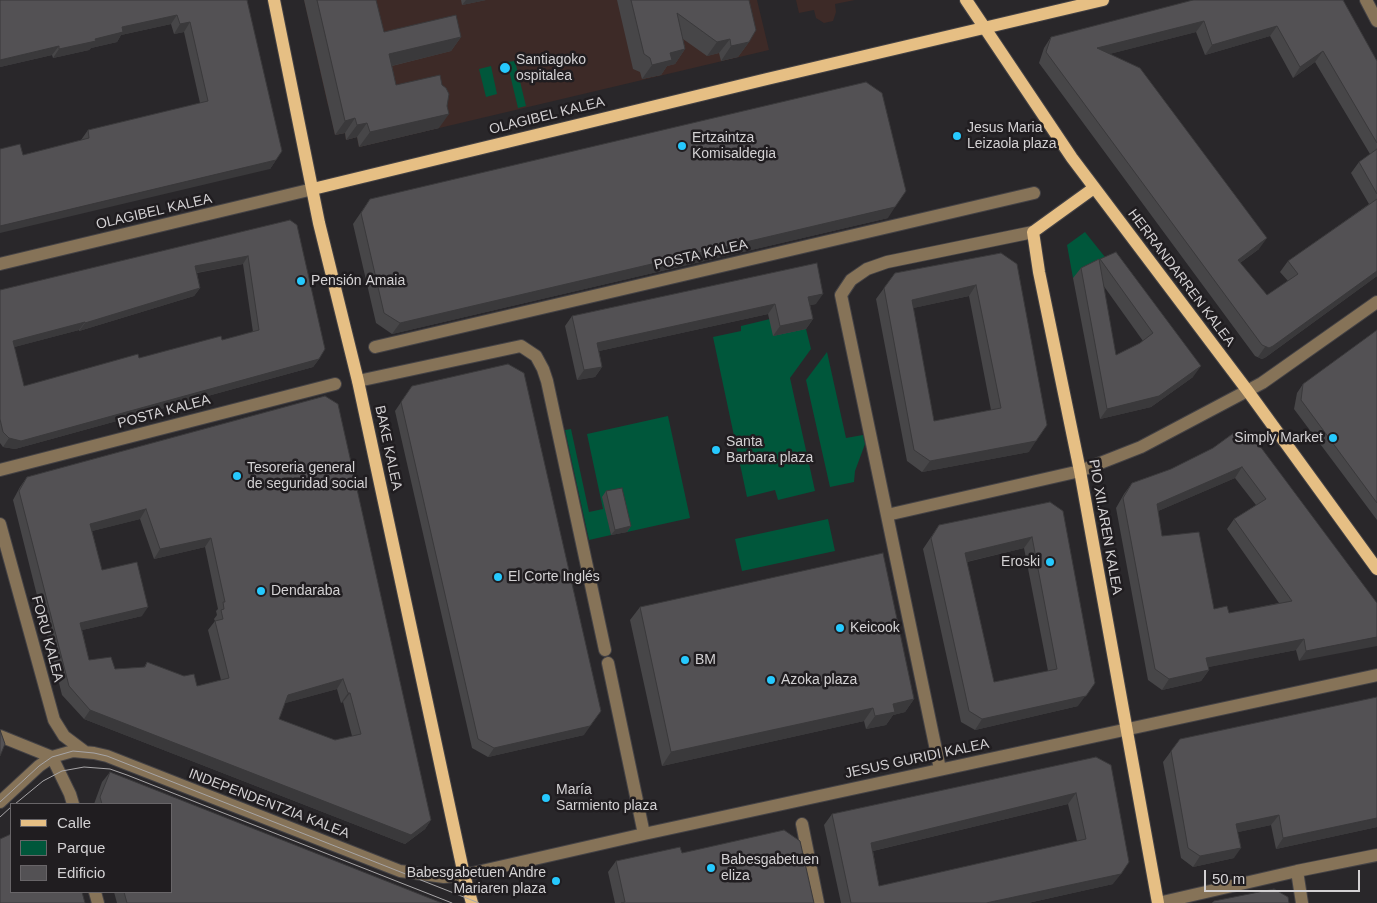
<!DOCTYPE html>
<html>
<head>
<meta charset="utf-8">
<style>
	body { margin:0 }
	#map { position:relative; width:1377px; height:903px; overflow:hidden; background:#29272a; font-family:Arial,sans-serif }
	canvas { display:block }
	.legend { position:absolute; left:10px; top:803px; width:162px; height:90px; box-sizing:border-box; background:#201d20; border:1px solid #686568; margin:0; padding:6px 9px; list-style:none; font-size:15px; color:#d3d1d3 }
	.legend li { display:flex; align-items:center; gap:10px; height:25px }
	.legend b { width:25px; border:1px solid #686568 }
	.scale { position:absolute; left:1204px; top:870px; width:156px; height:22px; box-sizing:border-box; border:2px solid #d3d1d3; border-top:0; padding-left:6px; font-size:15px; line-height:18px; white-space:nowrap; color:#d3d1d3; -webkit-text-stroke:4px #201d20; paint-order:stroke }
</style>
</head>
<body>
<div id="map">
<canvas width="1377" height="903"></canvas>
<ul class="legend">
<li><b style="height:6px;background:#e6bf84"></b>Calle</li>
<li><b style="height:14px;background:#00573b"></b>Parque</li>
<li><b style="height:14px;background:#535154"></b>Edificio</li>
</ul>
<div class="scale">50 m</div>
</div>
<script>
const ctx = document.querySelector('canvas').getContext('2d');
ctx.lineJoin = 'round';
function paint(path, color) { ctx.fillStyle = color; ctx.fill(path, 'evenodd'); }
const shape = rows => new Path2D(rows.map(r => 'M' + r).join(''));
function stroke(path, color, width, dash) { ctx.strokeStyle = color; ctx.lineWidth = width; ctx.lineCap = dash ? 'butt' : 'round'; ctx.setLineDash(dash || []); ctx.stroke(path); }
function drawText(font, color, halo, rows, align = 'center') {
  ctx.font = font + ' Arial,sans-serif'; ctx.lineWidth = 5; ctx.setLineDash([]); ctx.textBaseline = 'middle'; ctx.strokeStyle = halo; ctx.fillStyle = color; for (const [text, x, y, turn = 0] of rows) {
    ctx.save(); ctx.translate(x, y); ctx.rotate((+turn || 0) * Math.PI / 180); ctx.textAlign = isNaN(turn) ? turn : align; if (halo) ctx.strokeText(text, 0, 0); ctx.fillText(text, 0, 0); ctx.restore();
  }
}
const medical = shape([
	[304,0,757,0,769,50,359,147,357,137,346,140,345,133,335,135,331,117,337,103,328,106],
	[796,0,855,0,835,4,836,12,833,21,824,23,816,18,814,10,799,13]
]);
const green = shape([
	[515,61,526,106,518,108,507,62],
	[491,66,497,94,486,97,479,69],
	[1085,232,1109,262,1073,278,1067,245],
	[770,319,806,329,811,349,790,378,815,491,778,500,775,490,747,497,713,337,741,331,741,326],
	[827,352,846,438,863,435,865,444,855,471,854,482,830,487,806,380],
	[668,416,690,518,627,532,603,497,611,535,589,540,565,430,571,429,589,512,603,509,587,434],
	[828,519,835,551,742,571,735,539]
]);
const minor = shape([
	[1366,0,1377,21],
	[0,264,313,189],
	[375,347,1034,193],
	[358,381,521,346,536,356,543,369,547,381,605,650],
	[0,470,335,384],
	[887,515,1080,471,1141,447,1262,383,1377,302],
	[0,524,54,720,64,736,84,751],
	[608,663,644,834],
	[0,736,52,757,70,794,73,804],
	[940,769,841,295,851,280,867,269,887,262,1033,232],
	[0,802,39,766,52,757,73,751,94,753,107,756,400,871,444,877,464,875,644,834,1377,675],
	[802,824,818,903],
	[1297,871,1302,903],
	[95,892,98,903],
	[1158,903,1297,871,1377,855]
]);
const major = shape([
	[274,0,319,223,358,381,464,875,472,903],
	[966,0,1072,158,1247,390,1377,569],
	[1094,188,1033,232,1039,272,1080,471,1158,903],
	[313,189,767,79,1103,0]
]);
const tram = shape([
	[0,802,39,766,52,757,73,751,94,753,107,756,479,903],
	[15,804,43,781,62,771,84,767,110,769,127,775,452,903],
	[0,817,11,807]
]);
const wall = shape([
	[0,0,247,0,276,160,270,169,23,155,81,140,88,130,200,103,184,32,174,34,171,24,121,35,117,42,91,48,89,50,53,58,52,55,0,67],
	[304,0,376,0,384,32,461,37,451,51,392,66,396,85,439,128,359,147,357,137,346,140,345,133,335,135],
	[461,0,486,0,462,5],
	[617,0,749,0,749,42,738,57,721,61,719,53,707,56,683,39,685,49,675,64,667,66,661,75,642,79,640,72,633,69],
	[1343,0,1377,61,1377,276,1266,357,1262,359,1255,356,1039,63,1044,48,1051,37],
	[1196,32,1205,55,1270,36,1293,78,1315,62,1370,154,1359,162,1351,173,1369,204,1288,261,1280,272,1288,281,1267,295,1240,263,1259,249,1109,54],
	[370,199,888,218,392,334,376,323,353,224],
	[290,220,319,359,313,367,15,449,3,447,0,443,0,290],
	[243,264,253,332,222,340,139,358,24,386,14,347,79,330,79,331,194,296,200,288,197,273],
	[1001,253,1029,452,922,472,907,461,876,299,895,273],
	[969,296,991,410,934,421,913,308],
	[1100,259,1193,377,1151,407,1100,419,1073,278,1081,268,1099,260],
	[1103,285,1143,341,1140,343,1116,355],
	[817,263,816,304,810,305,813,319,806,329,773,336,768,314,599,351,602,367,595,377,577,380,565,326,572,316],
	[1377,330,1377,520,1294,409,1297,393,1303,384],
	[412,386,584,735,488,757,472,748,395,411],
	[325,396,431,820,425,829,405,844,84,719,62,695,13,500,20,487,27,477],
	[140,519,154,559,205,547,218,609,216,611,217,615,214,619,215,621,208,630,221,680,197,686,147,662,144,667,115,669,89,660,82,630,142,616,102,570,92,531],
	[337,689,341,703,343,702,352,736,335,740,279,719,285,703],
	[1235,432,1377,603,1299,661,1296,650,1208,667,1209,670,1201,681,1162,690,1148,680,1116,508,1124,494,1132,483,1171,469,1213,448],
	[1235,478,1256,505,1234,519,1227,529,1279,603,1229,613,1214,609,1162,536,1158,511],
	[606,491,631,526,627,532,611,535,602,497],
	[1050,502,1078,706,975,730,961,722,923,549,939,525],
	[1024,548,1048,671,994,682,967,562],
	[640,607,914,699,905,712,893,715,886,725,866,729,864,721,662,766,630,620],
	[1377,697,1377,827,1276,849,1271,825,1238,832,1234,858,1193,867,1181,858,1163,762,1180,739],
	[1096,757,1113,884,1028,903,841,903,824,825,832,814],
	[1068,804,1077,841,879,886,873,851],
	[110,772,442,903,117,903,114,892,171,892,171,804,94,804,102,782],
	[682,853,814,903,615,903,608,872,616,861]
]);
const shadedWall = shape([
	[466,0,486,0,462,5],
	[177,15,171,24,121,35,117,42,91,48,89,50,53,58,59,49,95,39,122,27],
	[1204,21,1196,32,1090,59,1097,48],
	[190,22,184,32,174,34,180,24],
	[1277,26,1270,36,1205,55,1212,45],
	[461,37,451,51,379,69,389,54],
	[730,39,719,53,707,56,717,42],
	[749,42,738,57,721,61,731,46],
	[59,46,52,55,0,67,0,60],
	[685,49,675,64,667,66,661,75,642,79,652,65,670,53],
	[1323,51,1315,62,1293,78,1300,67],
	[449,114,439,128,359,147,370,132],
	[355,118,345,133,335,135,345,121],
	[367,123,357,137,346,140,357,125],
	[276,160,270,169,0,233,0,226],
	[895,207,888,218,392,334,400,323],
	[1267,238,1259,249,1230,270,1238,260],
	[248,256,243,264,189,274,195,266],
	[1377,271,1377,276,1266,357,1262,359,1258,357,1265,347],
	[976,285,969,296,904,310,912,300],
	[200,288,194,296,79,331,85,323],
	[823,294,816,304,801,307,808,297],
	[775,304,768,314,590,353,597,343],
	[813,319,806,329,773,336,780,326],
	[85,322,79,330,7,349,13,341],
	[319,359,313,367,15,449,3,447,9,438],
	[1201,366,1193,377,1151,407,1100,419,1107,409],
	[602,367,595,377,577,380,584,370],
	[1036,441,1029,452,922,472,930,461],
	[1242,467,1235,478,1149,515,1157,504],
	[146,509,140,519,84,533,90,524],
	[631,526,627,532,611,535,615,530],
	[1032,537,1024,548,957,564,965,553],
	[211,538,205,547,154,559,160,549],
	[148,607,142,616,74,632,80,623],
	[1377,637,1377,646,1299,661,1306,651],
	[1304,639,1296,650,1199,669,1206,658],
	[1209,670,1201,681,1162,690,1169,679],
	[343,679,337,689,282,704,288,695],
	[1095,683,1078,706,975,730,982,719],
	[348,693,350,693,343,702,341,703],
	[914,699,905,712,893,715,886,725,866,729,875,716,893,704],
	[873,708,864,721,662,766,671,752],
	[90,710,431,820,425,829,405,844,84,719],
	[601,711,584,735,488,757,494,748],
	[1076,793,1068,804,864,853,871,843],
	[1279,815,1271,825,1229,834,1236,824],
	[1377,818,1377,827,1276,849,1283,838],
	[1241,848,1234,858,1193,867,1200,856],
	[1121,874,1113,884,1028,903,986,903]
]);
const building = shape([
	[0,0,247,0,282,151,276,160,0,226,0,149,20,144,23,155,89,138,88,130,208,101,190,22,180,24,177,15,122,27,123,32,95,39,96,41,59,49,59,46,0,60,0,0],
	[317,0,376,0,384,32,456,15,461,37,389,54,396,85,440,75,442,85,446,88,449,94,447,106,449,114,370,132,367,123,357,125,355,118,345,121,317,0],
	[631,0,749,0,756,30,749,42,731,46,730,39,717,42,677,13,685,49,670,53,672,60,652,65,650,58,644,54,631,0],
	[1193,0,1343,0,1377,61,1377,143,1323,51,1300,67,1277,26,1212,45,1204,21,1097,48,1140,68,1267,238,1238,260,1267,295,1298,274,1288,261,1377,199,1377,271,1273,346,1269,348,1262,345,1046,52,1051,37,1193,0],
	[866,82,882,93,906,191,895,207,400,323,384,313,361,213,370,199,866,82],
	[1377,149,1377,194,1359,162,1377,149],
	[290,220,297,225,325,349,319,359,21,441,9,438,3,432,0,419,0,290,290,220],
	[248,256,259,330,222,340,221,336,139,358,138,354,24,386,13,341,85,322,85,323,200,288,195,266,248,256],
	[1116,252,1201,366,1159,396,1107,409,1081,268,1099,259,1116,355,1140,343,1153,333,1100,259,1116,252],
	[1001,253,1017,264,1047,425,1036,441,930,461,914,450,884,288,895,273,1001,253],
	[976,285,1001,408,934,421,912,300,976,285],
	[817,263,823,294,808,297,813,319,780,326,775,304,597,343,602,367,584,370,572,316,817,263],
	[1377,330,1377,503,1301,400,1303,384,1377,330],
	[508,364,524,373,601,711,590,726,494,748,478,739,401,402,412,386,508,364],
	[325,396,338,404,431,820,411,835,90,710,69,686,19,491,27,477,325,396],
	[146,509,160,549,211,538,225,602,223,602,224,609,221,610,223,619,215,621,229,678,197,686,194,674,184,676,147,662,145,667,115,669,111,657,89,660,80,623,148,607,137,562,102,570,90,524,146,509],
	[343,679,348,693,350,693,361,734,335,740,279,719,288,695,343,679],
	[1235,432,1251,434,1377,603,1377,637,1306,651,1304,639,1284,643,1206,658,1209,670,1169,679,1155,669,1123,498,1132,483,1171,469,1213,448,1235,432],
	[1242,467,1266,499,1234,519,1292,601,1229,613,1227,606,1214,609,1199,532,1162,536,1157,504,1242,467],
	[622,488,631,526,615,530,606,491,622,488],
	[1050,502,1063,511,1095,683,1086,696,982,719,969,711,931,538,939,525,1050,502],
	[1032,537,1057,669,994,682,965,553,1032,537],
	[883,553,914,699,893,704,895,712,875,716,873,708,671,752,640,607,883,553],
	[1377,697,1377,818,1283,838,1279,815,1236,824,1241,848,1200,856,1188,848,1171,751,1180,739,1377,697],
	[0,730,5,744,0,756,0,730],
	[1096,757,1111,765,1129,862,1121,874,986,903,851,903,832,814,1096,757],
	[1076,793,1086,839,879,886,871,843,1076,793],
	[110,772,442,903,127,903,124,892,171,892,171,804,102,804,100,797,110,772],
	[784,830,800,841,814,903,621,903,625,902,616,861,680,847,682,853,784,830],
	[11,834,11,892,82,892,85,903,0,903,0,839,11,834],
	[1274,889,1288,897,1289,903,1212,903,1214,901,1274,889]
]);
const markers = [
	[505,68,6,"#26c9fe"],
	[957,136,5,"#26c9fe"],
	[682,146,5,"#26c9fe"],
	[301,281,5,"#26c9fe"],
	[1333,438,5,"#26c9fe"],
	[716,450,5,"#26c9fe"],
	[237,476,5,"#26c9fe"],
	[1050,562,5,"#26c9fe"],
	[498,577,5,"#26c9fe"],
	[261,591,5,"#26c9fe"],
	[840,628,5,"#26c9fe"],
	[685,660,5,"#26c9fe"],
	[771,680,5,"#26c9fe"],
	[546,798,5,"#26c9fe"],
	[711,868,5,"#26c9fe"],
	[556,881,5,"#26c9fe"]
];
const poiNames = [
	["Santiagoko",516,60],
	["ospitalea",516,76],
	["Jesus Maria",967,128],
	["Leizaola plaza",967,144],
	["Ertzaintza",692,138],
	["Komisaldegia",692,154],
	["Pensión Amaia",311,281],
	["Simply Market",1323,438,"right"],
	["Santa",726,442],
	["Barbara plaza",726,458],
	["Tesoreria general",247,468],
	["de seguridad social",247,484],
	["Eroski",1040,562,"right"],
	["El Corte Inglés",508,577],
	["Dendaraba",271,591],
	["Keicook",850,628],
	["BM",695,660],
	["Azoka plaza",781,680],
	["María",556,790],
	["Sarmiento plaza",556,806],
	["Babesgabetuen",721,860],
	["eliza",721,876],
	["Babesgabetuen Andre",546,873,"right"],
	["Mariaren plaza",546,889,"right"]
];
const streetNames = [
	["OLAGIBEL KALEA",547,116,-14],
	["OLAGIBEL KALEA",154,212,-13],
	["POSTA KALEA",701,255,-13],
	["HERRANDARREN KALEA",1181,278,53],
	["POSTA KALEA",164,412,-15],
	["BAKE KALEA",388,448,78],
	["PIO XII.AREN KALEA",1105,527,80],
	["FORU KALEA",47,639,75],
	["JESUS GURIDI KALEA",917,759,-12],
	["INDEPENDENTZIA KALEA",269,804,21]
];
paint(medical, '#3d2a27');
paint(green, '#00573b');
stroke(minor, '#444245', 14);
stroke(major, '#444245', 14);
stroke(minor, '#867358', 12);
stroke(major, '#e6bf84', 12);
stroke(tram, '#a7a5a7', 1);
paint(wall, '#474648');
paint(shadedWall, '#3a393b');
paint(building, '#535154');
stroke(building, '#3a393b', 1);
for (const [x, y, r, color] of markers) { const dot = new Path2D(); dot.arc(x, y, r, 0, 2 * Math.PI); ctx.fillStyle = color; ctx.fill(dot); stroke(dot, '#201d20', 2); }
drawText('14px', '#d3d1d3', '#201d20', poiNames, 'left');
drawText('14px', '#d3d1d3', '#201d20', streetNames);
</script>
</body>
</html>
